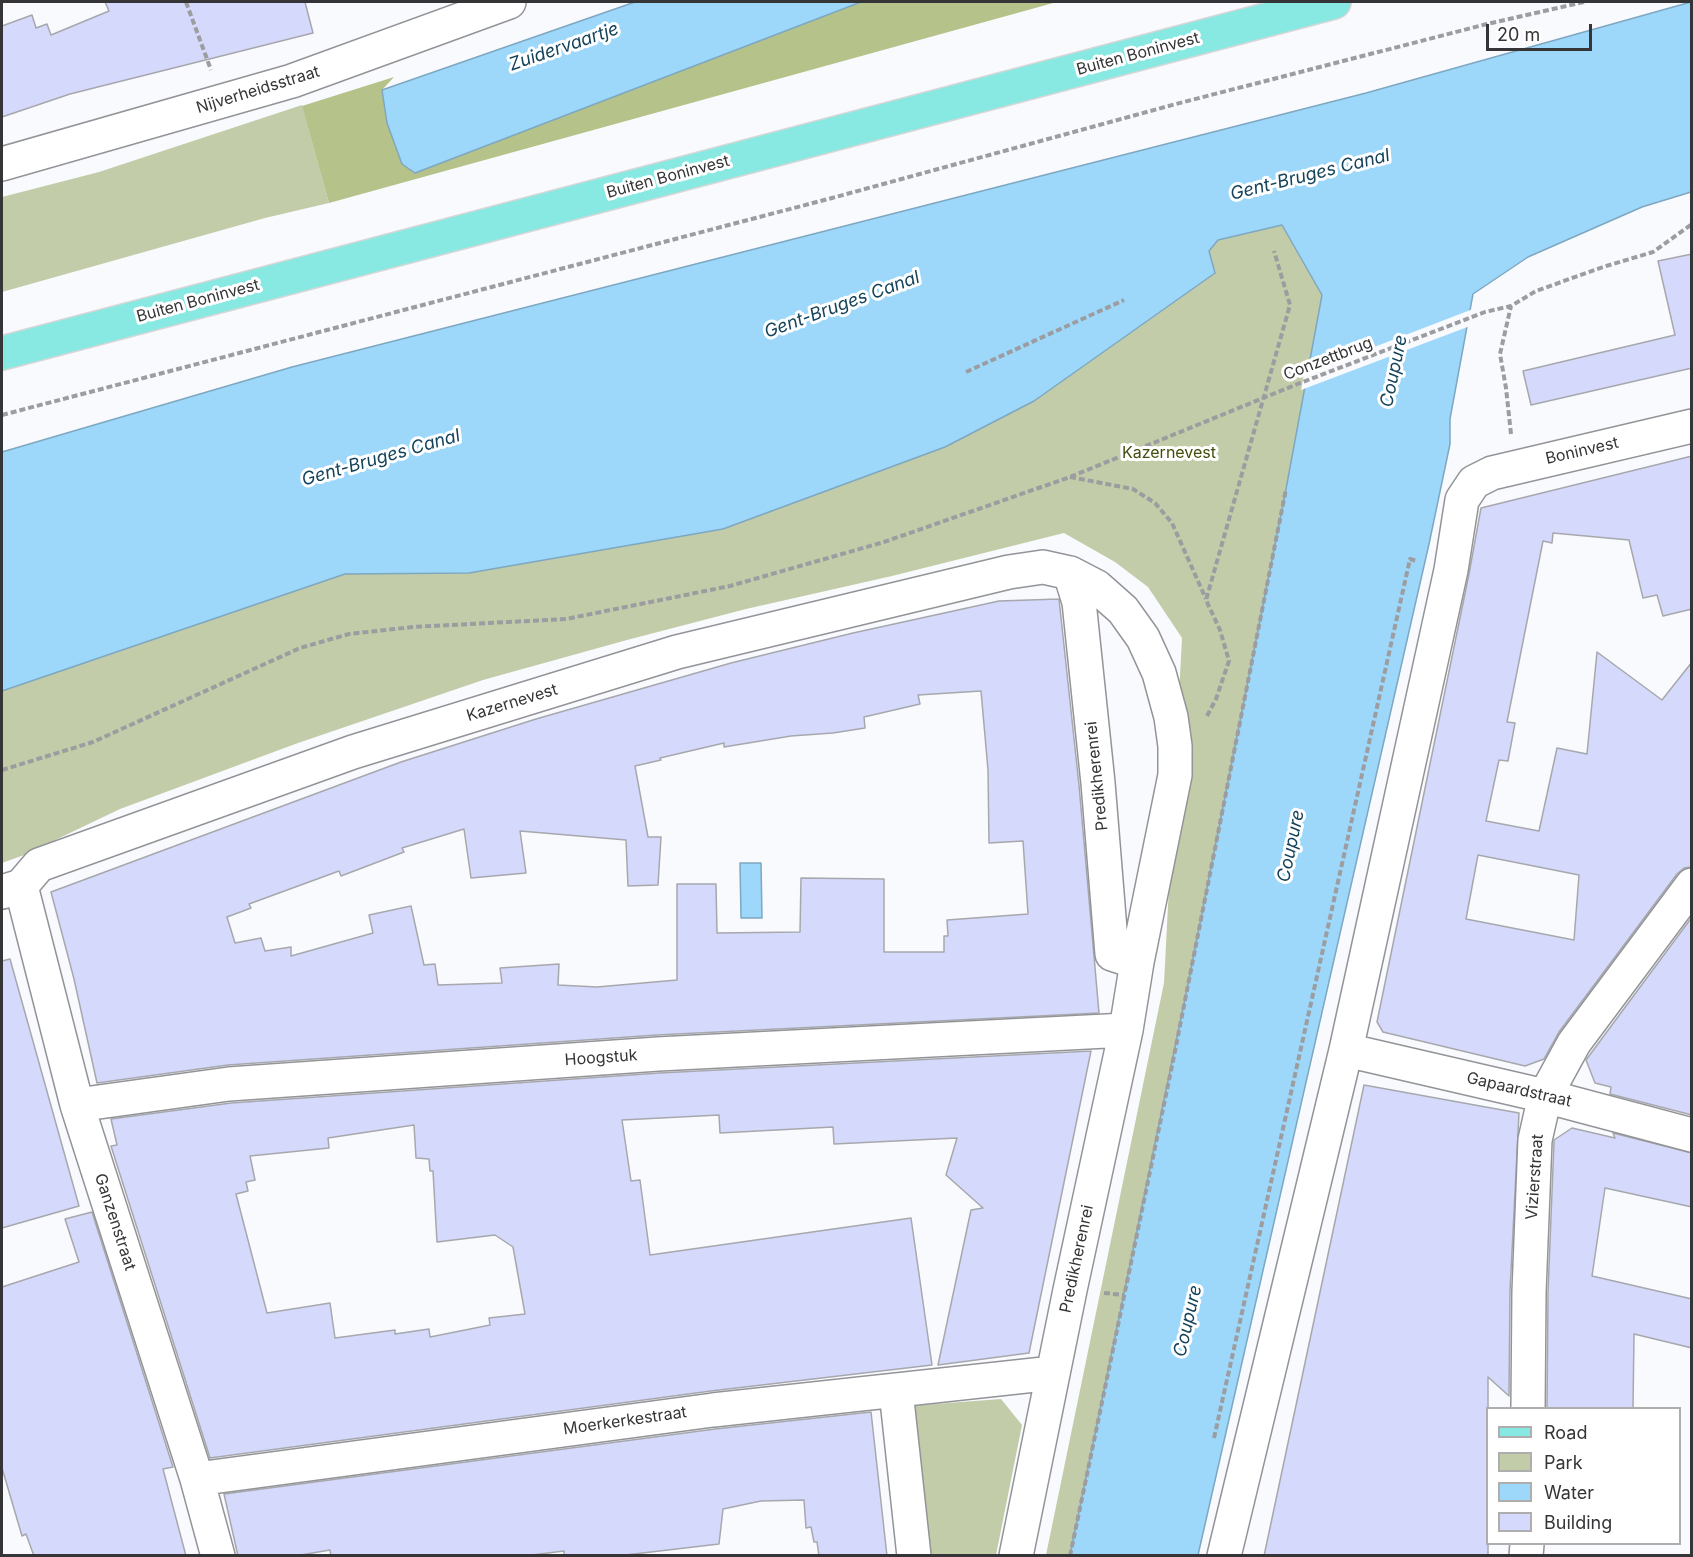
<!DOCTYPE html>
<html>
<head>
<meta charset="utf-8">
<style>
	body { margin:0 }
	#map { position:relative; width:1693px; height:1557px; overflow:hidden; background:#f9fafe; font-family:Inter,sans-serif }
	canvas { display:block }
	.frame { position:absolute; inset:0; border:3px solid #353537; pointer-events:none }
	.legend { position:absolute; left:1486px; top:1407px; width:195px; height:138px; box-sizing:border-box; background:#fff; border:2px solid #aeaeaf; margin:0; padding:8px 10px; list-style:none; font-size:18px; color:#353537 }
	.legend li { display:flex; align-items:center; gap:12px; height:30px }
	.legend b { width:30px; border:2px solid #aeaeaf }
	.scale { position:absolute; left:1486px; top:24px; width:106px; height:27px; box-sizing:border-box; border:3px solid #353537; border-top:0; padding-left:8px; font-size:18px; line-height:21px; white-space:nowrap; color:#353537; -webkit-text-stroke:4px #fff; paint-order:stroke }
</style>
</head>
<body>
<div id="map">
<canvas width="1693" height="1557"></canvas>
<div class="frame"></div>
<ul class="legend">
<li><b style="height:8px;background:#88e9e2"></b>Road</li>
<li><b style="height:16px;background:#c3cca8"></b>Park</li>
<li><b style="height:16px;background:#9dd8fb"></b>Water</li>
<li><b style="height:16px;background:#d5d9fb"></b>Building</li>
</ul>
<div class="scale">20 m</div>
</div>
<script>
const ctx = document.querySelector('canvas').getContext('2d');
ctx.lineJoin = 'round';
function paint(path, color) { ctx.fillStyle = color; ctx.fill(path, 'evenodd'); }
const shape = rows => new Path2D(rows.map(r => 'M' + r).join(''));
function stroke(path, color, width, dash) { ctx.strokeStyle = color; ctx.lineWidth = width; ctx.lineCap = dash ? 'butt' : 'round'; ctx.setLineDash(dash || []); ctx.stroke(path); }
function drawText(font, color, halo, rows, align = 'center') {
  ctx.font = font + ' Inter,sans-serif'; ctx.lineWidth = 6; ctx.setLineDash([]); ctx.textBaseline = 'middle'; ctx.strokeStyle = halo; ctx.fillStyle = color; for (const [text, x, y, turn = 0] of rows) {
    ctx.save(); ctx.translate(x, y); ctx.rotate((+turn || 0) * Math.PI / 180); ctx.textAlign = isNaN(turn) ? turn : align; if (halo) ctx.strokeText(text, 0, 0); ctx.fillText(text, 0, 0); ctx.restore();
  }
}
const green = shape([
	[302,105,329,203,265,218,2,292,2,197,99,172],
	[1282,225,1322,295,1286,489,1185,999,1070,1555,1046,1555,1164,983,1182,638,1148,587,1115,562,1064,533,892,576,746,609,627,640,483,680,298,743,120,809,24,855,2,863,2,691,345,574,469,573,723,529,945,447,1034,401,1215,273,1209,251,1218,240],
	[1001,1399,1022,1425,996,1555,923,1555,908,1406]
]);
const forest = shape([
	[861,2,1057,2,329,203,302,106,394,77,382,90,415,173]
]);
const water = shape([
	[635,2,861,2,415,173,402,164,387,123,382,90,635,2],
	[1691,2,1691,192,1642,207,1528,257,1473,294,1450,419,1450,444,1429,544,1198,1555,1070,1555,1185,999,1286,489,1322,295,1282,225,1218,240,1209,251,1215,273,1034,401,945,447,723,529,469,573,345,574,2,691,2,452,292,367,1366,93,1691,2],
	[740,863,761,863,762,918,741,918,740,863]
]);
const pier = shape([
	[1473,309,1470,326,1301,390,1304,374]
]);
const building = shape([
	[105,2,305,2,313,33,70,94,2,117,2,26,32,15,36,28,47,24,51,35,109,11,105,2],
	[1692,254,1692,368,1531,405,1523,371,1675,335,1658,261,1692,254],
	[1692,456,1692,609,1663,616,1657,595,1643,598,1629,540,1553,533,1552,543,1543,541,1507,722,1515,723,1508,761,1499,760,1486,821,1539,831,1557,748,1587,754,1597,652,1662,700,1692,662,1692,867,1684,868,1677,874,1559,1032,1544,1059,1525,1066,1383,1032,1377,1022,1469,574,1481,508,1692,456],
	[1478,855,1579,875,1574,940,1466,919,1478,855],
	[1059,599,1079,785,1099,1013,657,1035,228,1065,97,1083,74,979,51,892,401,762,536,719,731,663,853,633,999,601,1059,599],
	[981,691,988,770,989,843,1023,841,1028,914,947,920,948,936,944,936,944,952,884,952,884,879,801,878,800,932,717,933,716,884,677,884,677,980,597,987,558,985,559,964,500,968,502,983,438,985,435,964,424,965,411,906,369,915,373,933,291,956,291,947,265,951,261,938,235,943,227,917,251,908,249,904,339,871,341,876,404,852,402,848,464,829,471,878,526,873,520,831,626,840,628,886,658,885,661,837,648,837,635,766,661,760,660,758,724,743,724,747,791,736,833,733,865,728,864,717,920,704,918,695,981,691],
	[1692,917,1692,1115,1610,1094,1611,1087,1595,1083,1586,1060,1692,917],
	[10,959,79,1206,2,1228,2,961,10,959],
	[1091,1051,1029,1353,938,1365,971,1210,983,1208,946,1175,957,1138,834,1144,833,1127,720,1133,719,1115,622,1120,631,1181,640,1180,650,1255,911,1218,932,1365,711,1391,210,1458,111,1146,117,1145,111,1119,231,1103,659,1073,1091,1051],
	[414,1125,416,1158,429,1159,430,1171,433,1171,437,1242,495,1235,513,1247,525,1314,489,1318,490,1325,430,1337,429,1329,395,1334,395,1330,335,1338,330,1303,267,1313,236,1194,248,1191,246,1182,255,1180,250,1156,329,1148,328,1138,414,1125],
	[1364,1085,1519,1113,1510,1291,1509,1396,1488,1377,1488,1556,1264,1556,1364,1085],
	[1572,1128,1615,1138,1613,1133,1692,1153,1692,1207,1605,1188,1592,1276,1692,1299,1692,1348,1634,1334,1633,1408,1547,1408,1548,1292,1554,1142,1554,1140,1572,1128],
	[92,1212,173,1467,163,1469,186,1556,34,1556,26,1534,22,1536,2,1468,2,1287,79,1262,65,1219,92,1212],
	[871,1412,887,1556,819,1556,817,1542,814,1542,811,1527,806,1528,804,1500,761,1501,723,1509,719,1544,617,1556,564,1556,564,1551,524,1556,331,1556,330,1550,295,1556,238,1556,224,1494,715,1429,871,1412]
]);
const path = shape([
	[186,2,211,70],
	[966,372,1124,300],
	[2,415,832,198,1176,104,1487,24,1584,2],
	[1511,434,1506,388,1500,354,1511,306],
	[1070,477,1133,489,1155,503,1172,523,1206,599],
	[1207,716,1216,699,1229,661,1220,630,1206,600,1290,305,1274,251],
	[2,770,93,742,300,648,349,634,413,627,566,619,730,586,884,542,1070,477,1295,385,1485,312,1511,306,1536,291,1603,267,1653,252,1692,224],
	[1104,1293,1124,1295],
	[1214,1438,1410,559,1417,561],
	[1070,1556,1174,1056,1286,489]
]);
const minor = shape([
	[2,164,292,81,509,2],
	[1070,573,1079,602,1098,783,1112,954,1137,962],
	[21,886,77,1105,197,1479,218,1556],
	[2,892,21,886,39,865,353,752,677,652,1009,572,1043,567,1070,573,1097,587,1123,610,1143,638,1159,673,1171,717,1175,746,1175,775,1137,962,1126,1030,1070,1290,1016,1556],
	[1346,1050,1545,1096,1692,1135],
	[77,1105,229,1084,658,1054,1126,1030],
	[896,1391,914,1556],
	[1528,1408,1529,1292,1535,1140,1545,1096,1574,1043,1692,885],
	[197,1479,713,1410,1053,1373],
	[1224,1556,1346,1050,1451,570,1462,500,1474,482,1492,473,1692,426],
	[1526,1556,1527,1544]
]);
const primary = shape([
	[2,353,1334,2]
]);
const streetNames = [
	["Buiten Boninvest",1138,54,-15],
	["Nijverheidsstraat",258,90,-17],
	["Buiten Boninvest",668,177,-15],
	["Buiten Boninvest",198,301,-15],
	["Conzettbrug",1328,359,-21],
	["Boninvest",1582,451,-13],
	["Kazernevest",512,703,-17],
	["Predikherenrei",1097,776,-96],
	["Hoogstuk",601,1058,-4],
	["Gapaardstraat",1519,1090,13],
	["Vizierstraat",1535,1177,-86],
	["Ganzenstraat",115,1222,72],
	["Predikherenrei",1077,1259,-78],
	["Moerkerkestraat",625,1421,-8]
];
const parkNames = [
	["Kazernevest",1169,453]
];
const waterNames = [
	["Zuidervaartje",564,47,-19],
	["Gent-Bruges Canal",1310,175,-14],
	["Gent-Bruges Canal",842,305,-20],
	["Coupure",1394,371,-78],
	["Gent-Bruges Canal",381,458,-16],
	["Coupure",1291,846,-78],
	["Coupure",1188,1321,-77]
];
paint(green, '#c3cca8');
paint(forest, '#b5c289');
paint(water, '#9dd8fb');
stroke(water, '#7ea7c0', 1.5);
paint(pier, '#f9fafe');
paint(building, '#d5d9fb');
stroke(building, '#a7a8ad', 1.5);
stroke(minor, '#939498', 36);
stroke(primary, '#d7d7d7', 36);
stroke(path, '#9c9da0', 4, [6, 3]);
stroke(minor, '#fff', 33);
stroke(primary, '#88e9e2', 33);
drawText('16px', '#353537', '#fff', streetNames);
drawText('16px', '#434e0d', '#fff', parkNames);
drawText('italic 18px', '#14435b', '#fff', waterNames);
</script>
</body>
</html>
